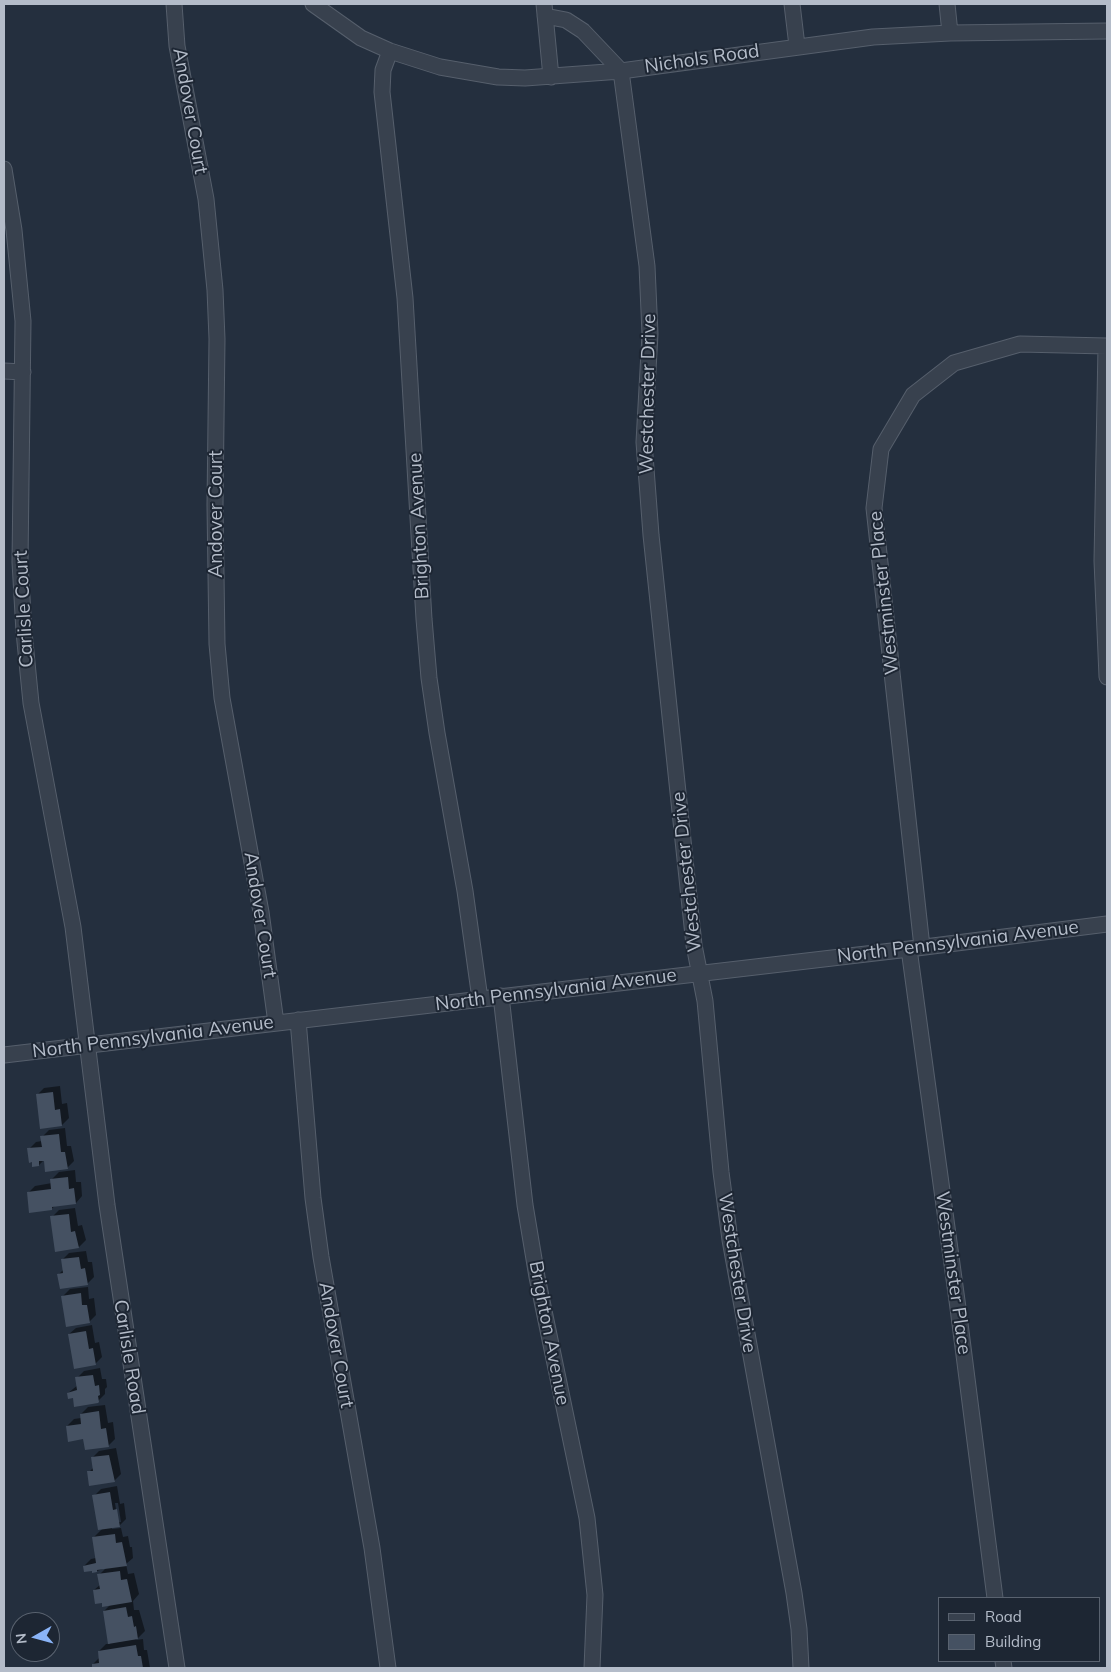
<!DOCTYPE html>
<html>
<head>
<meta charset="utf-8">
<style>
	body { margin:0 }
	#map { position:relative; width:1111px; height:1672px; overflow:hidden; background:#242f3e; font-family:Mulish,sans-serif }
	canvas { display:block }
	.frame { position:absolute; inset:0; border:5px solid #b4bcc9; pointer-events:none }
	.legend { position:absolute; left:938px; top:1597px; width:162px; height:65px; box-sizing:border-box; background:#1d2633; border:1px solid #59626f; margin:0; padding:6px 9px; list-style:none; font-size:15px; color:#b4bcc9 }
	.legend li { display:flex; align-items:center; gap:10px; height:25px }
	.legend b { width:25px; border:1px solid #59626f }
	.north { position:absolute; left:10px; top:1612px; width:50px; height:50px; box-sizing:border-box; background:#1d2633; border:1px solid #59626f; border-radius:50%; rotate:263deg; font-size:14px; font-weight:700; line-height:20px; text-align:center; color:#b4bcc9 }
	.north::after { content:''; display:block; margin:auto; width:18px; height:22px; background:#8ab4f8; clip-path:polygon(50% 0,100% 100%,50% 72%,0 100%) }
</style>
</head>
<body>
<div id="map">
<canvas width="1111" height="1672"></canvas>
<div class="frame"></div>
<ul class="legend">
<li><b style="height:6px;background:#38414e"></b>Road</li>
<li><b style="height:14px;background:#455162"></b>Building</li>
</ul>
<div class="north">N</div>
</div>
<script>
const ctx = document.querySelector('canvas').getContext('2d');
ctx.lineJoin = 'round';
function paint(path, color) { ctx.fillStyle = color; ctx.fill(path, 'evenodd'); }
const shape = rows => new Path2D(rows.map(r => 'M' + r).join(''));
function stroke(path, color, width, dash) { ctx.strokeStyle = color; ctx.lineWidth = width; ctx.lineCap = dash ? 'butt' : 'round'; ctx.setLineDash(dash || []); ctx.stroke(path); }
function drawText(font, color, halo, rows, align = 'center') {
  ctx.font = font + ' Mulish,sans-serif'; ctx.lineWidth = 4; ctx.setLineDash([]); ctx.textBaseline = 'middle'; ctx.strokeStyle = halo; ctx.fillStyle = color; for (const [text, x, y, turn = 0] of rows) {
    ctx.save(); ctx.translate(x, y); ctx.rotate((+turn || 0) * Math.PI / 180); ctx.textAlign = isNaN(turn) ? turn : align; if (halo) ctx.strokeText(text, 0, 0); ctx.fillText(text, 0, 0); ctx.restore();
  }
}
const shadow = shape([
	[60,1086,62,1104,67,1103,69,1118,62,1125,37,1095,44,1088],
	[65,1128,67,1146,71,1146,74,1161,67,1168,45,1159,39,1165,29,1149,36,1142,42,1141,42,1137,49,1130],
	[75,1170,76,1182,81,1182,82,1196,76,1203,55,1206,51,1209,29,1192,35,1186,52,1183,52,1179,59,1172],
	[75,1208,78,1226,82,1225,86,1240,79,1247,52,1217,59,1210],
	[86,1251,88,1262,92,1262,94,1277,87,1284,59,1274,64,1269,62,1260,69,1253],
	[88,1287,89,1299,94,1298,96,1315,89,1322,63,1296,70,1289],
	[92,1325,95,1343,99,1342,102,1357,95,1364,69,1334,76,1328],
	[100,1368,102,1379,106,1379,107,1387,105,1389,105,1394,97,1402,74,1397,68,1393,78,1385,77,1378,84,1371],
	[105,1405,108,1423,113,1422,115,1439,108,1446,84,1438,67,1426,74,1419,81,1418,81,1414,88,1407],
	[116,1448,121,1474,114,1481,89,1472,94,1467,92,1458,99,1451],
	[117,1486,120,1504,124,1503,126,1519,119,1526,112,1527,112,1529,121,1528,123,1537,128,1536,130,1547,132,1547,133,1558,126,1564,128,1574,134,1573,139,1594,133,1601,134,1610,139,1610,145,1631,136,1640,143,1639,144,1650,147,1650,150,1668,93,1668,93,1664,100,1657,99,1651,106,1644,110,1644,104,1611,111,1604,94,1590,100,1585,99,1575,106,1568,97,1571,84,1566,91,1559,96,1558,93,1538,103,1528,94,1496,101,1489],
	[115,1503,118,1503,121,1522,118,1522]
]);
const building = shape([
	[53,1092,55,1110,60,1109,62,1126,40,1129,36,1094],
	[59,1134,61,1152,65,1152,68,1169,45,1172,44,1161,39,1161,39,1166,32,1167,32,1162,29,1163,27,1148,42,1147,40,1136],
	[68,1177,69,1189,74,1188,76,1204,52,1207,52,1210,29,1213,27,1192,51,1189,50,1179],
	[69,1214,71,1232,75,1231,79,1248,55,1252,50,1216],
	[79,1257,81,1269,85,1268,88,1285,60,1289,57,1274,63,1273,61,1259],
	[81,1293,82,1305,87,1305,90,1323,66,1327,61,1296],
	[86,1331,89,1349,93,1348,96,1365,74,1369,68,1334],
	[93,1375,95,1386,99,1385,100,1395,98,1396,99,1402,98,1403,74,1407,73,1398,68,1399,67,1393,77,1390,75,1377],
	[99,1411,101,1429,106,1428,109,1447,85,1450,83,1439,68,1442,66,1426,81,1424,80,1414],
	[109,1455,115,1482,89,1486,87,1471,93,1471,91,1457],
	[110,1492,113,1510,117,1509,120,1527,98,1530,92,1495],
	[115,1534,116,1543,122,1542,127,1566,97,1570,97,1572,92,1573,92,1571,84,1572,83,1566,96,1563,92,1537],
	[120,1571,121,1580,127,1579,132,1602,102,1607,102,1603,95,1604,93,1590,100,1589,97,1574],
	[126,1607,128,1617,132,1616,134,1627,136,1626,138,1639,108,1644,103,1611],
	[136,1645,138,1656,141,1656,143,1668,92,1668,92,1664,99,1663,98,1651]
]);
const minor = shape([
	[174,4,177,46,206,199,215,290,217,339,215,505,217,644,222,698,261,912,276,1023],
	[313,4,361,38,390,51,440,67,498,77,525,78,621,71,873,37,950,33,1107,31],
	[544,4,551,77],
	[792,4,797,46],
	[947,4,950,33],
	[545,16,566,20,583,31,621,71,647,266,650,334,644,442,651,535,694,945,705,1001,721,1172,730,1240,794,1593,799,1629,801,1668],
	[390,51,383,70,382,92,405,298,424,619,429,678,437,733,465,891,480,999],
	[4,169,14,230,23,321,20,562,24,632,31,703,73,927,107,1205,177,1668],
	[1106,346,1102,561,1107,677],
	[4,371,23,372],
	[922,947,874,508,881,449,913,395,954,363,1020,344,1107,346],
	[909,949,958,1308,995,1598],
	[501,996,525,1205,537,1277,587,1518,595,1595,592,1668],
	[298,1020,313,1198,321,1257,372,1548,388,1668],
	[4,1055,909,949,1107,924],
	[1003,1661,1004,1668]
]);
const streetNames = [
	["Nichols Road",702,59,-8],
	["Andover Court",190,111,80],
	["Westchester Drive",648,394,-89],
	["Andover Court",216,514,-90],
	["Brighton Avenue",419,526,-93],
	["Westminster Place",884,593,-96],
	["Carlisle Court",24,609,-93],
	["Westchester Drive",687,872,-96],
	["Andover Court",260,915,81],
	["North Pennsylvania Avenue",958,942,-7],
	["North Pennsylvania Avenue",556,990,-7],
	["North Pennsylvania Avenue",153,1037,-7],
	["Westchester Drive",737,1273,81],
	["Westminster Place",953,1273,82],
	["Brighton Avenue",549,1333,79],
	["Andover Court",336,1345,80],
	["Carlisle Road",129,1357,81]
];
paint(shadow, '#0007');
paint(building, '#455162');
stroke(minor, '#565f6c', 17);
stroke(minor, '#38414e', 15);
drawText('19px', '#b4bcc9', '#1d2633', streetNames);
</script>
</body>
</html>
